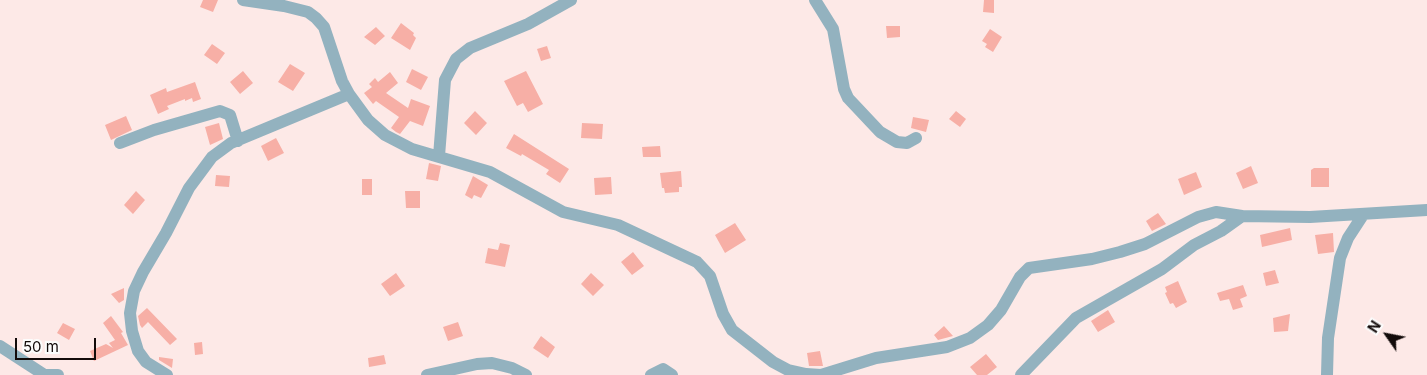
<!DOCTYPE html>
<html>
<head>
<meta charset="utf-8">
<style>
	body { margin:0 }
	#map { position:relative; width:1427px; height:375px; overflow:hidden; background:#fde9e7; font-family:Inter,sans-serif }
	canvas { display:block }
	.north { position:absolute; left:1362px; top:310px; width:50px; height:50px; -webkit-text-stroke:4px #fcfcfc; paint-order:stroke; rotate:303deg; font-size:14px; font-weight:700; line-height:20px; text-align:center; color:#130b0a }
	.north::after { content:''; display:block; margin:auto; width:18px; height:22px; background:#130b0a; clip-path:polygon(50% 0,100% 100%,50% 72%,0 100%) }
	.scale { position:absolute; left:15px; top:338px; width:81px; height:22px; box-sizing:border-box; border:2px solid #130b0a; border-top:0; padding-left:6px; font-size:15px; line-height:18px; white-space:nowrap; color:#130b0a; -webkit-text-stroke:4px #fcfcfc; paint-order:stroke }
</style>
</head>
<body>
<div id="map">
<canvas width="1427" height="375"></canvas>
<div class="north">N</div>
<div class="scale">50 m</div>
</div>
<script>
const ctx = document.querySelector('canvas').getContext('2d');
ctx.lineJoin = 'round';
function paint(path, color) { ctx.fillStyle = color; ctx.fill(path, 'evenodd'); }
const shape = rows => new Path2D(rows.map(r => 'M' + r).join(''));
function stroke(path, color, width, dash) { ctx.strokeStyle = color; ctx.lineWidth = width; ctx.lineCap = dash ? 'butt' : 'round'; ctx.setLineDash(dash || []); ctx.stroke(path); }
const building = shape([
	[203,0,218,0,213,12,200,7],
	[984,0,994,0,994,13,983,12],
	[401,23,414,33,413,35,416,38,410,50,391,38],
	[886,26,900,26,900,37,887,38],
	[376,27,385,36,375,45,364,37],
	[990,29,1002,37,993,52,985,47,987,44,982,41],
	[212,44,225,53,217,64,204,55],
	[547,46,551,58,541,61,537,49],
	[290,64,305,73,293,91,278,82],
	[412,69,428,77,421,90,406,82],
	[243,71,253,83,240,94,230,82],
	[526,71,543,104,528,112,523,103,517,106,504,81],
	[390,72,398,83,386,93,408,108,411,99,430,106,423,126,410,121,400,134,396,132,391,128,399,117,376,101,373,104,364,93,372,87,369,84,375,78,378,82],
	[195,82,201,99,193,102,192,98,185,101,185,99,167,106,169,109,158,114,150,95,166,88,167,92],
	[475,111,487,123,476,135,464,123],
	[956,111,966,119,960,127,949,119],
	[126,116,132,130,111,140,105,125],
	[913,117,929,120,926,132,911,128],
	[219,123,223,139,210,145,205,127],
	[582,123,603,124,602,139,581,138],
	[514,134,569,169,560,183,546,174,549,170,522,154,521,156,506,148],
	[276,138,284,153,268,161,261,146],
	[660,146,661,157,643,157,642,147],
	[429,163,441,166,438,181,426,179],
	[1251,166,1258,183,1243,189,1236,173],
	[1314,168,1329,168,1329,187,1311,187,1311,170],
	[681,171,682,187,679,187,679,192,665,193,664,188,662,188,660,173],
	[1196,172,1202,187,1184,195,1178,179],
	[216,175,230,176,229,187,215,186],
	[473,176,488,185,481,198,474,195,472,199,465,195],
	[611,177,612,194,595,195,594,178],
	[362,179,372,179,372,195,362,195],
	[136,191,145,200,133,214,124,205],
	[405,191,420,191,420,208,406,208],
	[1158,213,1166,224,1152,231,1146,221],
	[735,223,746,240,725,253,715,235],
	[1290,228,1292,240,1262,247,1260,235],
	[1333,233,1334,252,1318,254,1315,235],
	[500,243,510,245,505,267,485,263,488,248,498,250],
	[633,252,644,266,632,275,621,262],
	[1275,270,1279,283,1266,286,1263,273],
	[396,273,405,286,390,296,381,284],
	[591,273,604,285,593,296,581,284],
	[1178,281,1187,302,1176,308,1173,303,1170,304,1165,293,1167,292,1165,287],
	[1243,285,1247,296,1240,299,1243,307,1233,310,1229,299,1220,301,1217,293],
	[124,288,124,300,119,303,111,294],
	[147,308,177,339,170,345,148,322,142,328,140,325,138,316],
	[1108,310,1115,322,1098,332,1091,321],
	[1290,314,1288,331,1274,332,1273,318],
	[111,316,123,332,121,333,128,345,94,361,90,351,106,344,113,348,109,343,115,340,103,323],
	[458,322,463,336,448,341,443,327],
	[63,323,75,329,69,340,57,333],
	[944,326,953,336,938,340,934,335],
	[541,336,555,347,548,358,533,348],
	[202,342,203,354,195,355,194,343],
	[820,351,823,366,809,366,807,353],
	[986,354,997,367,987,375,977,375,970,367],
	[384,355,386,364,369,367,368,358],
	[159,357,173,359,172,368,159,360]
]);
const minor = shape([
	[243,0,284,6,308,12,316,18,324,27,342,81,349,94,368,120,385,135,412,149,490,172,563,212,618,225,697,262,710,276,723,314,732,330,773,362,788,370,806,374,821,375,876,358,947,347,970,338,988,325,1001,310,1020,277,1029,268,1092,259,1120,252,1145,244,1198,217,1216,212,1242,216,1310,217,1427,210],
	[815,0,833,29,844,89,848,98,880,132,897,142,907,143,916,138],
	[120,143,154,130,220,111,230,115,238,141],
	[439,156,445,80,456,59,470,48,528,24,571,0],
	[0,346,43,374],
	[42,375,58,375],
	[167,375,146,362,138,351,132,331,130,313,134,291,143,272,166,233,189,188,212,157,231,143,349,94],
	[427,375,477,364,492,363,512,368,526,375],
	[651,375,663,369,672,375],
	[1021,375,1076,318,1162,269,1194,245,1221,231,1242,216],
	[1327,375,1328,338,1340,258,1348,238,1363,215]
]);
paint(building, '#f7afa6');
stroke(minor, '#93b2bf', 12);
</script>
</body>
</html>
